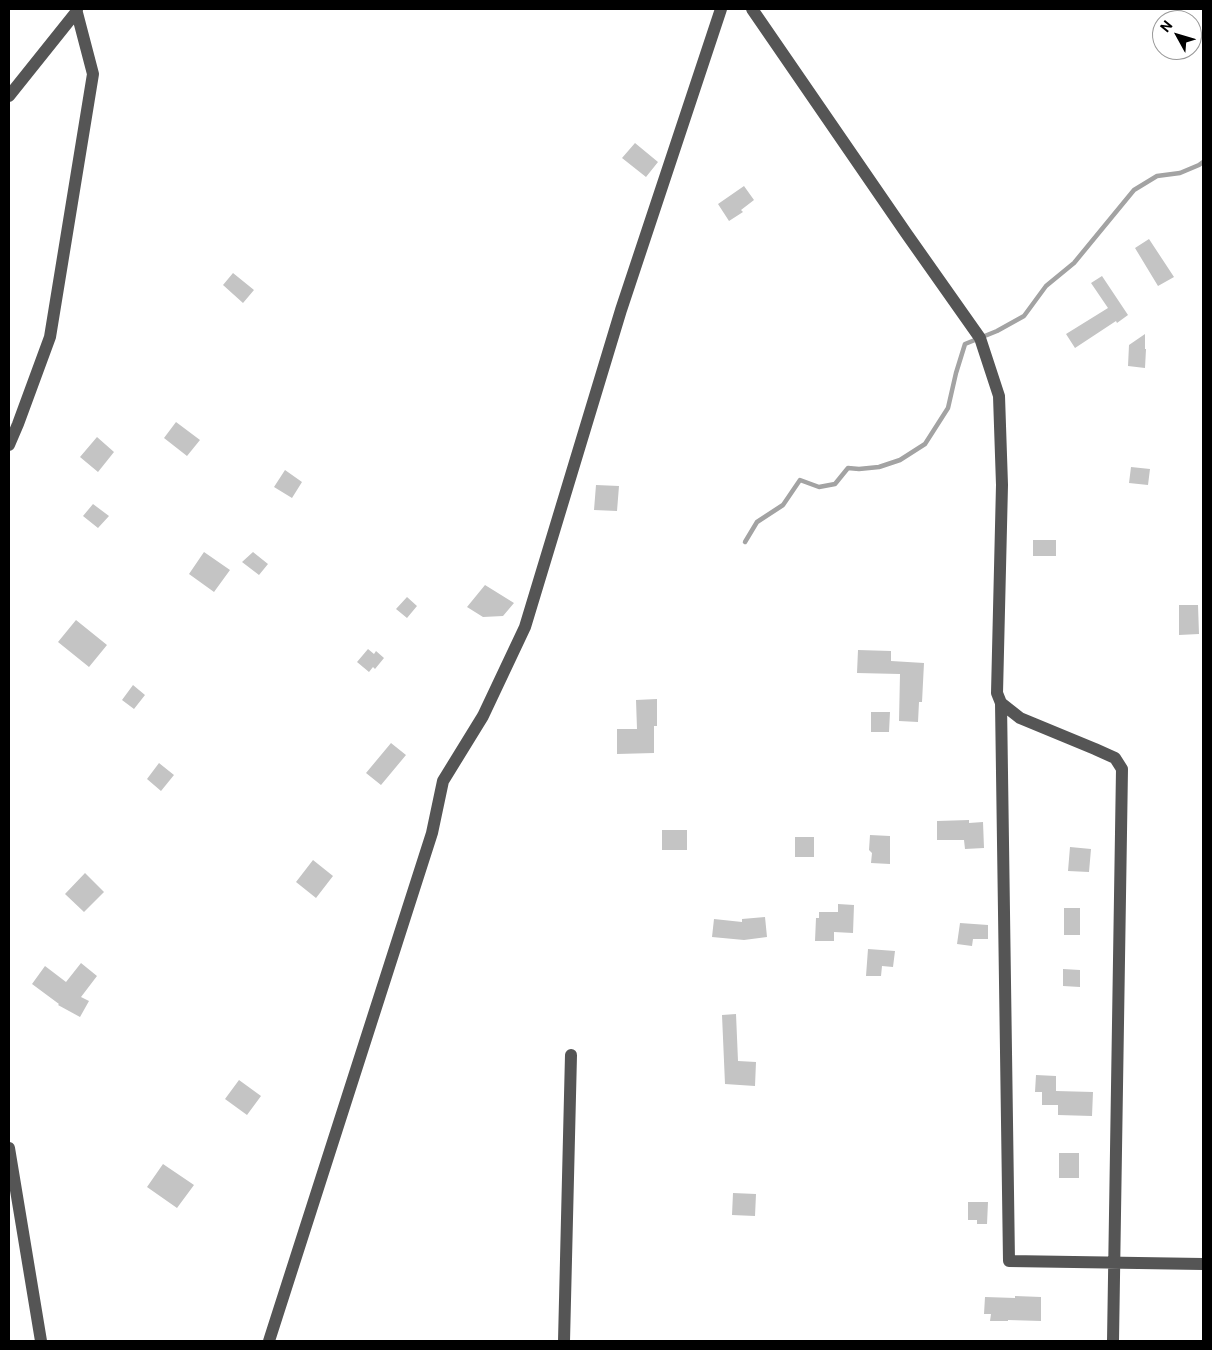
<!DOCTYPE html>
<html>
<head>
<meta charset="utf-8">
<style>
	body { margin:0 }
	#map { position:relative; width:1212px; height:1350px; overflow:hidden; background:#fff; font-family:Roboto,sans-serif }
	canvas { display:block }
	.frame { position:absolute; inset:0; border:10px solid #000; pointer-events:none }
	.north { position:absolute; left:1152px; top:10px; width:50px; height:50px; box-sizing:border-box; background:#fff; border:1px solid #999; border-radius:50%; rotate:309deg; font-size:14px; font-weight:700; line-height:20px; text-align:center; color:#000 }
	.north::after { content:''; display:block; margin:auto; width:18px; height:22px; background:#000; clip-path:polygon(50% 0,100% 100%,50% 72%,0 100%) }
</style>
</head>
<body>
<div id="map">
<canvas width="1212" height="1350"></canvas>
<div class="frame"></div>
<div class="north">N</div>
</div>
<script>
const ctx = document.querySelector('canvas').getContext('2d');
ctx.lineJoin = 'round';
const shape = rows => new Path2D(rows.map(r => 'M' + r).join(''));
function stroke(path, color, width, dash) { ctx.strokeStyle = color; ctx.lineWidth = width; ctx.lineCap = dash ? 'butt' : 'round'; ctx.setLineDash(dash || []); ctx.stroke(path); }
function paint(path, color) { ctx.fillStyle = color; ctx.fill(path, 'evenodd'); }
const stream = shape([
	[745,542,757,522,783,505,800,480,819,487,835,484,848,468,859,469,879,467,900,460,925,444,948,408,956,373,965,344,997,331,1024,316,1046,286,1074,263,1134,190,1157,176,1180,173,1199,165,1203,162]
]);
const building = shape([
	[635,143,658,162,646,177,622,158],
	[744,186,754,200,741,210,743,212,729,221,718,204],
	[1149,239,1174,277,1158,286,1135,248],
	[233,273,254,290,243,303,223,285],
	[1102,276,1128,315,1117,323,1116,321,1075,348,1066,334,1108,308,1091,283],
	[1145,334,1145,349,1146,349,1145,368,1128,366,1129,345],
	[176,422,200,440,187,456,164,438],
	[97,437,114,452,98,472,80,457],
	[1131,467,1150,469,1148,485,1129,483],
	[285,470,302,482,292,498,274,487],
	[596,485,619,486,617,511,594,510],
	[93,504,109,516,98,528,83,516],
	[1033,540,1056,540,1056,556,1033,556],
	[204,552,230,570,214,592,189,574],
	[253,552,268,564,259,575,242,562],
	[485,585,514,603,503,616,483,617,467,607],
	[407,597,417,606,407,618,396,609],
	[1179,605,1198,605,1199,634,1179,635],
	[76,620,107,645,89,667,58,642],
	[368,649,374,654,376,651,384,658,375,669,373,667,369,672,357,662],
	[858,650,891,651,891,661,924,663,922,702,919,702,918,722,899,721,900,674,857,673],
	[133,685,145,695,134,709,122,700],
	[657,699,657,726,654,726,654,753,617,754,617,729,637,729,636,700],
	[871,712,890,712,889,732,871,732],
	[391,743,406,755,381,785,366,773],
	[159,763,174,775,161,791,147,779],
	[969,820,969,823,983,822,984,848,965,849,964,840,937,840,937,821],
	[662,830,687,830,687,850,662,850],
	[870,835,890,836,890,864,871,863,872,853,869,850],
	[795,837,814,837,814,857,795,857],
	[1070,847,1091,849,1089,872,1068,871],
	[313,860,333,876,316,898,296,882],
	[85,873,104,892,84,912,65,894],
	[838,904,854,905,853,933,834,932,834,941,815,941,816,918,819,918,819,912,838,912],
	[1064,908,1080,908,1080,935,1064,935],
	[765,917,767,937,744,940,712,937,714,919,742,922,742,919],
	[960,923,988,925,988,939,973,939,972,946,957,944],
	[868,949,895,951,893,967,882,966,881,976,866,976],
	[81,963,97,976,81,997,89,1001,80,1017,58,1005,59,1004,32,984,45,966,66,982],
	[1063,969,1080,970,1080,987,1063,986],
	[736,1014,738,1061,756,1062,755,1086,725,1084,722,1015],
	[1036,1075,1056,1076,1056,1091,1093,1092,1092,1116,1058,1115,1058,1105,1042,1105,1042,1092,1035,1092],
	[239,1080,261,1096,247,1115,225,1099],
	[1059,1153,1079,1153,1079,1178,1059,1178],
	[163,1164,194,1185,177,1208,147,1187],
	[733,1193,756,1194,755,1216,732,1215],
	[968,1202,988,1202,987,1224,977,1224,977,1220,968,1220],
	[1015,1296,1041,1297,1041,1321,1008,1320,1008,1321,990,1321,991,1314,984,1314,985,1297,1015,1298]
]);
const minor = shape([
	[752,9,906,233,980,338,999,396,1002,485,997,693,1001,703,1020,718,1095,749,1115,758,1122,769,1113,1341],
	[9,96,77,11],
	[9,445,18,424,50,337,93,74,76,9],
	[1001,703,1009,1261,1203,1264],
	[9,1148,41,1341],
	[269,1341,432,833,443,781,483,716,525,627,621,310,721,9],
	[564,1341,571,1055]
]);
stroke(stream, '#a3a3a3', 4.5);
paint(building, '#c4c4c4');
stroke(minor, '#555', 12);
</script>
</body>
</html>
